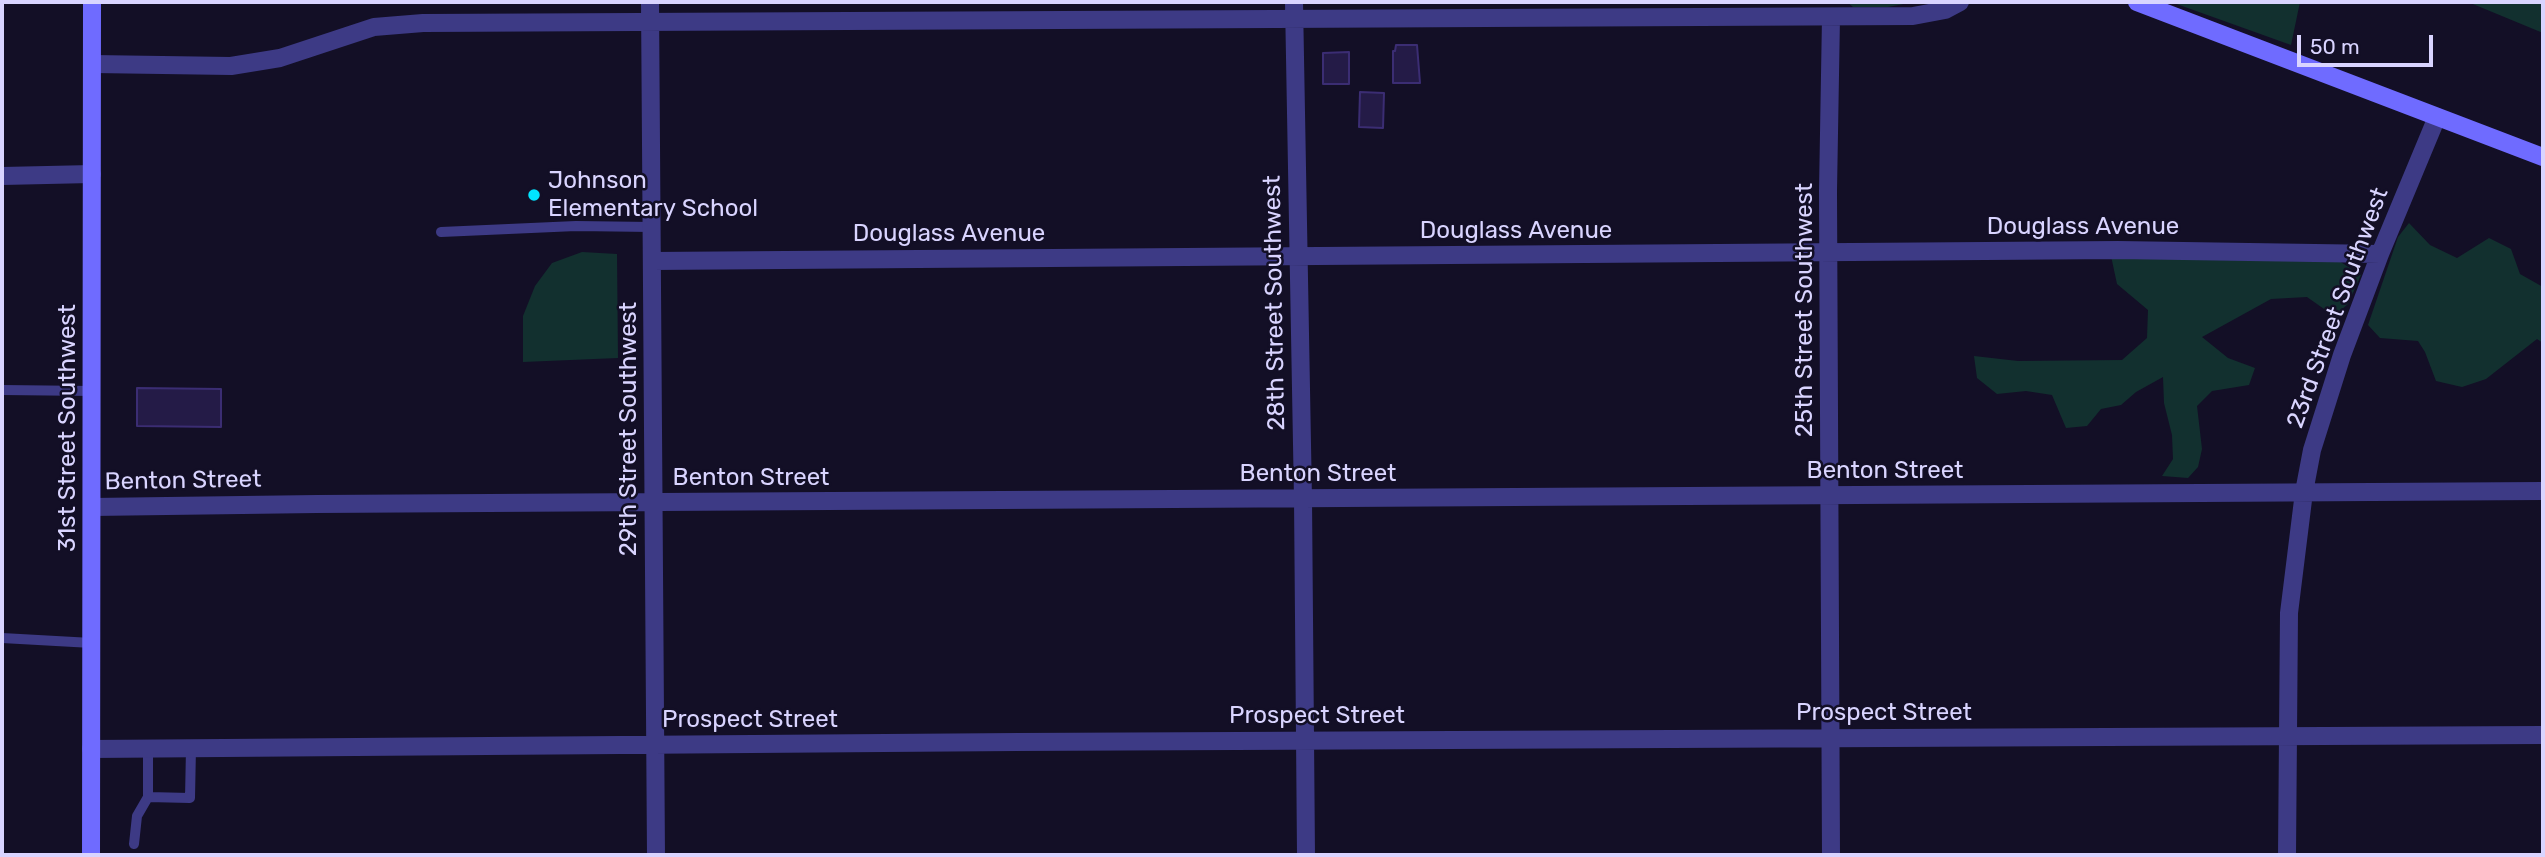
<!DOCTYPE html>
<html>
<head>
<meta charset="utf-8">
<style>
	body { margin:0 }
	#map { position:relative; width:2545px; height:857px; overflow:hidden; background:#130f26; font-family:Rubik,sans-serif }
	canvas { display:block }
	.frame { position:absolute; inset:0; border:4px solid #d9d4ff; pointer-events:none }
	.scale { position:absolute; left:2297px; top:35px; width:136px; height:32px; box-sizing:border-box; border:4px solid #d9d4ff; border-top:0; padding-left:9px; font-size:21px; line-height:24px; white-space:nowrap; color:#d9d4ff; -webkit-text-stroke:5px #130f26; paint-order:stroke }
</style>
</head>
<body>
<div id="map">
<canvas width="2545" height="857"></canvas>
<div class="frame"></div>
<div class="scale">50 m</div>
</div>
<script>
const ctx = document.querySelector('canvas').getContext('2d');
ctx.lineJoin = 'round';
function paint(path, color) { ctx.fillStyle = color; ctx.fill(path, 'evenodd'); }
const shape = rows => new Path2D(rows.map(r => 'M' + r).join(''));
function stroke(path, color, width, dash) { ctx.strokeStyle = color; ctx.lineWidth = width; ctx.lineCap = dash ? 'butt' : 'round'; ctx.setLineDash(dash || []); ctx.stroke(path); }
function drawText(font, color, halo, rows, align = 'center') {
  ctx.font = font + ' Rubik,sans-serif'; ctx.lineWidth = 5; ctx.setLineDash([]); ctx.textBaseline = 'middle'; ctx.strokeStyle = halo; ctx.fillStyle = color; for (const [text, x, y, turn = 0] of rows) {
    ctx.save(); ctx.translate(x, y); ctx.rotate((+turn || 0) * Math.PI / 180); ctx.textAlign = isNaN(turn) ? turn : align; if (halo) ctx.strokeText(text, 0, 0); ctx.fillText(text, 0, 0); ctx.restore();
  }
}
const green = shape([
	[1847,2,1914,2,1888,7,1853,7],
	[2171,2,2300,2,2291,45],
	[2468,2,2543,2,2543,33],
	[2409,223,2430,245,2457,258,2489,238,2511,249,2520,274,2543,287,2543,343,2537,339,2486,379,2462,387,2436,381,2425,352,2418,341,2380,338,2368,325,2398,237],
	[582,252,617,254,618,358,523,362,523,316,535,286,552,263],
	[2111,256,2336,259,2361,275,2348,304,2334,316,2307,297,2271,299,2202,337,2228,358,2255,368,2249,385,2212,391,2197,406,2202,449,2198,467,2188,478,2162,476,2173,459,2172,435,2164,403,2163,377,2136,392,2121,405,2101,409,2087,426,2066,428,2052,395,2026,391,1997,394,1977,378,1974,356,2018,361,2122,360,2147,338,2148,310,2117,284]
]);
const building = shape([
	[1396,45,1417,45,1420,83,1393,83,1393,51,1395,51,1396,45],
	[1349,52,1349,84,1323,84,1323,53,1349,52],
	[1360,92,1384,93,1383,128,1359,127,1360,92],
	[137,388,221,389,221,427,137,426,137,388]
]);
const service = shape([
	[441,232,576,226,652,227],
	[2,390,93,391],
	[2,638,92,643],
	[148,797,190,798,191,748],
	[134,844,137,816,148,797,148,748]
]);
const minor = shape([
	[650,2,656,855],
	[1294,2,1303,499,1306,855],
	[1831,17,1828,191,1831,855],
	[93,64,231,66,280,58,374,27,423,23,1913,16,1945,10,1960,2],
	[2,176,92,174],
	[652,261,2118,250,2380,254],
	[92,507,317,504,2543,491],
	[91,749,1017,742,2543,735],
	[2287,855,2289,613,2304,492,2312,450,2342,355,2380,254,2437,117]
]);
const secondary = shape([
	[2137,2,2543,157],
	[91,855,92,2]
]);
const markers = [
	[534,195,7,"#00e5ff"]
];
const poiNames = [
	["Johnson",548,181],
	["Elementary School",548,209]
];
const streetNames = [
	["Douglass Avenue",2083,227],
	["Douglass Avenue",1516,231],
	["Douglass Avenue",949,234],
	["28th Street Southwest",1275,303,-91],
	["23rd Street Southwest",2338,308,-70],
	["25th Street Southwest",1805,310,-90],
	["31st Street Southwest",68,428,-90],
	["29th Street Southwest",629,429,-90],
	["Benton Street",1885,471],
	["Benton Street",1318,474],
	["Benton Street",751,478],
	["Benton Street",183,481,-1],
	["Prospect Street",1884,713],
	["Prospect Street",1317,716],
	["Prospect Street",750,720]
];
paint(green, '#12302f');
paint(building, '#241b47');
stroke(building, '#3b2d73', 2);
stroke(service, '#3d3a85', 10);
stroke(minor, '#3d3a85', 18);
stroke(secondary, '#6f6bff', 18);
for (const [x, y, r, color] of markers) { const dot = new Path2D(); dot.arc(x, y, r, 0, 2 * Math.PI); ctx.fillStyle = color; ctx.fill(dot); stroke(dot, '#130f26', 2.5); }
drawText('24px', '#d9d4ff', '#130f26', poiNames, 'left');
drawText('24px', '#d9d4ff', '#130f26', streetNames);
</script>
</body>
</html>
